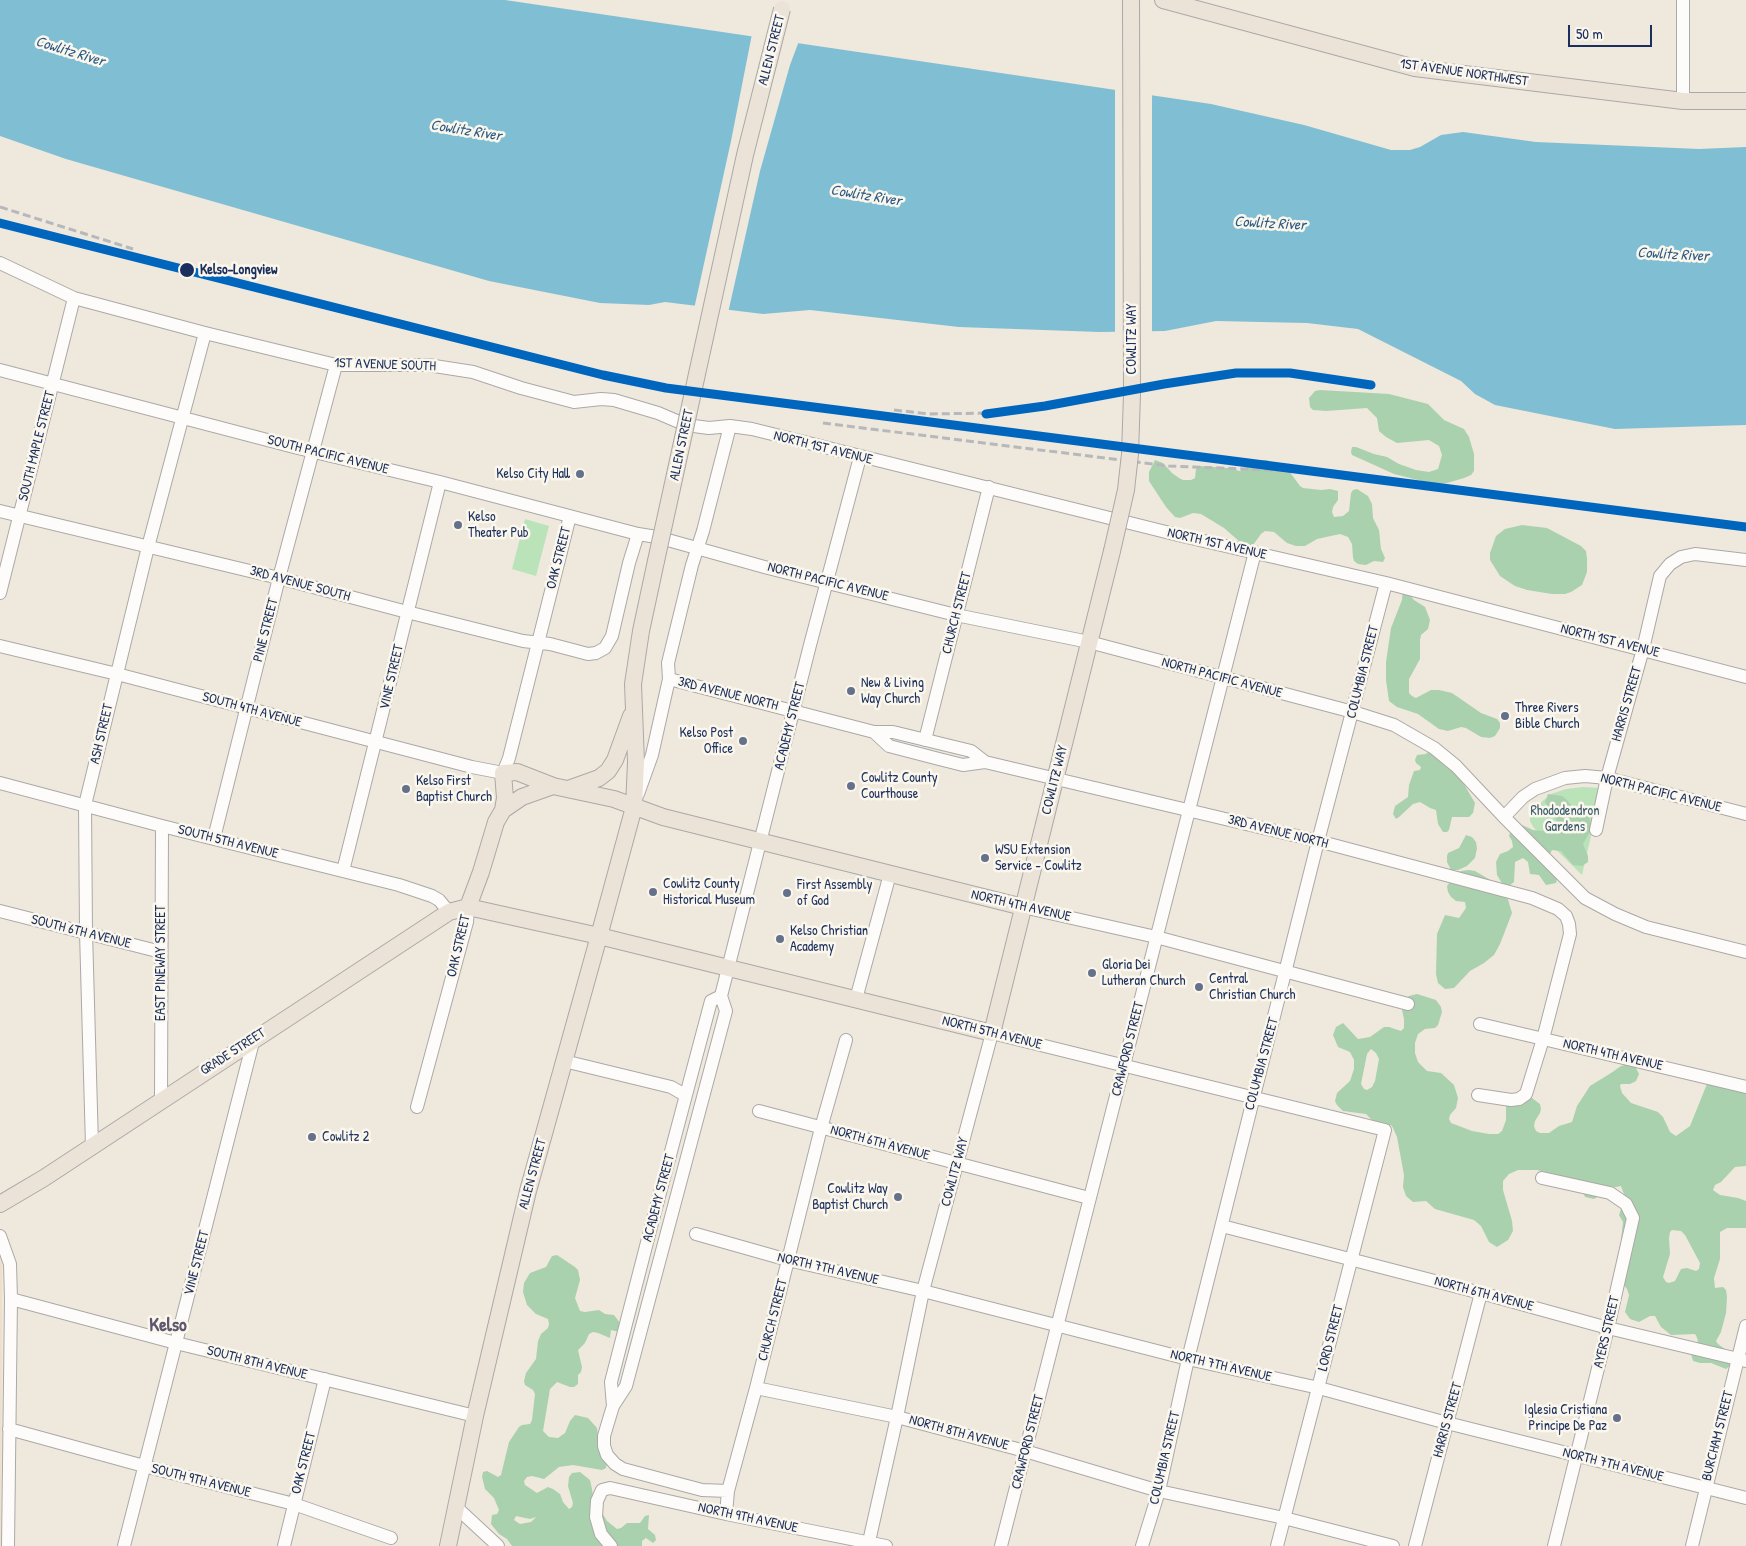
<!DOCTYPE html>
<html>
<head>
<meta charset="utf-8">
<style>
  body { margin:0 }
  #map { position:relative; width:1746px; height:1546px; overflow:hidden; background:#efe8dc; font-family:"Patrick Hand",sans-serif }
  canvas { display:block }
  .scale { position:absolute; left:1568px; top:25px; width:84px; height:22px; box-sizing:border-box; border:2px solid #1b2f5e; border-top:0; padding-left:6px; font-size:15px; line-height:18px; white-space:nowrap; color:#1b2f5e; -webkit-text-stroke:4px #fbf7ec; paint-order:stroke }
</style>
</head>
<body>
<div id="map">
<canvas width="1746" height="1546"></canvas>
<div class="scale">50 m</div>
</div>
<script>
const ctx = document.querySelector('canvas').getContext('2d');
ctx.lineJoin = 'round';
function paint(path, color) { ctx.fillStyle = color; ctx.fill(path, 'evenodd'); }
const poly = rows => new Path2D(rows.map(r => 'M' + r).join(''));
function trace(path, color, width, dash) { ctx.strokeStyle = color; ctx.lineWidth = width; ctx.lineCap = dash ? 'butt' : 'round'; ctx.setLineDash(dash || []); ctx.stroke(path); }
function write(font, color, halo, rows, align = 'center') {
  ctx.font = font + ' "Patrick Hand",sans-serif'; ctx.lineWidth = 5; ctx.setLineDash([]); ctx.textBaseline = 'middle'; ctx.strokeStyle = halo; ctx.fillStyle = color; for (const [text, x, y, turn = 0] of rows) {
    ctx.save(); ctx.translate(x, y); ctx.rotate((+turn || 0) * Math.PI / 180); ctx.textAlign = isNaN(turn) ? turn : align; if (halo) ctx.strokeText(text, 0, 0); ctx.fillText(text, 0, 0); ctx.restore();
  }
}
const built = poly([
  [0,1258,2,1264,1,1546,0,1546]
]);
const green = poly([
  [525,519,549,526,536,576,512,569],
  [1583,787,1602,788,1582,875,1534,828,1530,821,1530,815,1532,810,1551,794,1566,789]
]);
const forest = poly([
  [1320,390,1389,394,1428,404,1444,420,1464,429,1469,437,1474,454,1474,471,1471,475,1464,478,1447,483,1434,484,1394,474,1352,455,1351,452,1352,447,1356,447,1374,454,1387,457,1399,464,1416,470,1429,472,1438,469,1442,455,1439,446,1429,440,1397,443,1386,437,1379,431,1377,418,1367,408,1326,411,1313,410,1310,407,1309,398,1315,391],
  [1155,460,1163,463,1172,473,1179,478,1183,480,1191,480,1195,478,1196,469,1199,466,1228,468,1240,471,1258,460,1267,460,1281,466,1289,471,1300,486,1303,488,1321,490,1330,489,1338,491,1338,500,1333,507,1332,512,1334,517,1343,516,1349,511,1351,493,1353,490,1357,489,1368,496,1372,504,1373,518,1379,530,1381,549,1385,558,1383,562,1374,561,1366,565,1358,564,1354,561,1353,557,1352,544,1348,537,1340,534,1317,539,1305,546,1296,546,1287,543,1274,532,1265,531,1261,534,1253,545,1249,545,1240,542,1224,528,1201,514,1193,513,1180,518,1175,517,1166,507,1149,481,1149,472],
  [1522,525,1547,528,1581,546,1586,551,1587,558,1587,572,1582,585,1571,592,1565,594,1552,594,1527,590,1515,586,1500,576,1490,560,1490,553,1496,536,1505,529],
  [1403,587,1414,600,1425,607,1430,620,1428,629,1421,635,1420,640,1420,659,1409,679,1409,693,1412,696,1416,698,1431,690,1439,690,1452,693,1481,713,1497,719,1500,723,1500,728,1495,736,1490,738,1481,737,1466,728,1461,727,1448,731,1439,729,1418,714,1397,707,1389,701,1386,680,1386,662,1391,628,1402,600],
  [1430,750,1445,766,1458,774,1475,803,1473,813,1469,817,1452,817,1449,830,1447,832,1443,832,1438,824,1436,810,1430,808,1420,802,1413,804,1399,817,1396,819,1393,814,1395,806,1408,797,1409,785,1414,771,1420,770,1421,767,1416,763,1415,760,1417,755,1426,754],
  [1548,794,1562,796,1567,800,1571,805,1571,815,1572,818,1578,817,1581,808,1584,806,1587,807,1589,813,1591,830,1583,844,1588,856,1588,862,1582,866,1573,865,1561,851,1552,850,1549,856,1559,873,1556,883,1546,885,1539,875,1530,874,1528,862,1523,858,1515,862,1514,882,1509,886,1503,885,1497,875,1496,862,1500,854,1508,851,1513,847,1512,841,1509,836,1511,830,1522,825,1533,830,1543,831,1550,826,1556,825,1557,823,1555,817,1545,802],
  [1466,835,1472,837,1476,842,1477,848,1475,858,1467,866,1458,870,1451,870,1447,862,1447,856,1448,853,1459,848],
  [1469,870,1475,871,1497,884,1507,896,1512,913,1500,944,1494,955,1484,963,1470,971,1454,988,1445,989,1438,983,1436,974,1437,934,1445,915,1459,918,1466,908,1465,902,1456,901,1451,897,1448,892,1447,886,1455,875,1461,871],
  [1417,994,1436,1000,1441,1007,1442,1012,1438,1025,1435,1028,1425,1029,1418,1034,1415,1043,1415,1053,1418,1062,1427,1071,1441,1073,1454,1085,1458,1098,1456,1108,1450,1115,1449,1119,1451,1123,1472,1131,1489,1134,1498,1134,1502,1131,1506,1120,1506,1102,1524,1096,1532,1098,1540,1104,1541,1109,1540,1113,1535,1121,1534,1126,1536,1131,1540,1133,1549,1133,1559,1126,1572,1122,1577,1106,1590,1086,1611,1073,1621,1066,1629,1064,1635,1066,1639,1074,1636,1081,1630,1084,1621,1084,1620,1086,1622,1093,1631,1103,1658,1112,1663,1117,1670,1132,1676,1136,1690,1126,1709,1079,1746,1087,1746,1166,1735,1167,1721,1182,1715,1185,1713,1190,1720,1195,1738,1198,1746,1201,1746,1228,1727,1228,1720,1232,1720,1259,1714,1278,1715,1288,1723,1287,1726,1290,1727,1297,1726,1313,1721,1332,1716,1341,1718,1344,1729,1352,1731,1365,1726,1369,1711,1363,1700,1363,1693,1361,1691,1354,1698,1341,1696,1335,1694,1334,1671,1335,1661,1327,1655,1316,1650,1316,1639,1322,1630,1319,1625,1312,1629,1295,1627,1289,1623,1284,1624,1265,1621,1241,1623,1222,1619,1215,1625,1197,1621,1186,1611,1188,1594,1199,1585,1197,1582,1189,1570,1178,1537,1170,1518,1170,1509,1174,1503,1181,1503,1190,1512,1221,1513,1231,1508,1240,1497,1247,1489,1242,1481,1226,1474,1220,1435,1209,1426,1201,1413,1202,1406,1196,1403,1187,1404,1175,1397,1137,1393,1128,1391,1125,1376,1128,1372,1120,1366,1114,1343,1111,1337,1105,1335,1101,1337,1093,1350,1081,1354,1069,1354,1060,1350,1052,1338,1047,1333,1035,1336,1027,1343,1023,1358,1039,1370,1037,1384,1027,1389,1027,1401,1031,1404,1028,1404,1019,1402,1010,1405,999,1409,996],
  [1371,1049,1376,1053,1379,1059,1375,1081,1372,1087,1367,1090,1364,1089,1361,1084,1367,1054],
  [1672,1230,1681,1231,1685,1235,1700,1263,1699,1269,1696,1271,1687,1268,1681,1269,1675,1281,1669,1283,1666,1282,1663,1277,1670,1254,1669,1238,1670,1232],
  [557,1255,575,1267,578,1270,580,1280,575,1298,580,1311,585,1312,599,1310,605,1314,614,1315,620,1323,619,1332,611,1330,610,1338,598,1333,593,1332,589,1334,585,1343,578,1350,582,1367,581,1372,578,1375,578,1384,574,1387,570,1387,557,1382,550,1389,543,1431,549,1437,558,1438,565,1433,570,1421,575,1415,588,1418,597,1428,599,1442,607,1463,606,1468,602,1470,573,1465,559,1467,544,1479,532,1476,527,1477,524,1481,525,1485,537,1493,548,1487,553,1489,560,1494,563,1502,569,1509,572,1507,573,1503,568,1486,569,1477,572,1473,580,1472,590,1480,592,1489,593,1498,607,1521,617,1529,621,1528,627,1523,640,1523,645,1516,649,1515,648,1529,655,1535,656,1540,653,1543,646,1538,642,1541,642,1546,512,1546,507,1539,499,1534,491,1524,492,1515,497,1514,499,1510,494,1498,485,1489,482,1477,483,1472,487,1471,498,1477,501,1475,509,1442,519,1427,522,1425,530,1424,532,1420,535,1394,533,1390,525,1385,524,1381,526,1373,536,1359,538,1341,541,1334,548,1328,549,1324,548,1319,536,1314,527,1305,523,1292,524,1283,530,1273,546,1267,552,1256],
  [516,1516,530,1519,536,1517,531,1522,520,1524,514,1520]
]);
const water = poly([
  [0,0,505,0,1211,104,1304,125,1391,150,1410,150,1420,147,1441,135,1463,132,1536,142,1699,149,1746,147,1746,425,1615,429,1495,405,1475,394,1461,381,1358,329,1307,323,1216,321,1165,331,1100,332,959,327,810,310,763,314,665,302,649,305,600,303,489,281,66,159,0,136]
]);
const pier = poly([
  [752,34,799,41,790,65,760,171,728,313,694,309,731,141],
  [1115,88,1152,93,1152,333,1115,334]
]);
const minor = poly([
  [1683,101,1683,0],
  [0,263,74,298,205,333,336,365,428,365,473,372,521,388,574,402,601,399,614,400,658,413,686,425,709,428,730,426,752,429,1178,535,1386,583,1746,677],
  [0,370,294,447,440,482,638,534,657,537,768,568,956,615,1089,642,1353,712,1394,725,1434,748,1456,766,1504,817,1585,898,1615,914,1646,927,1746,952],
  [0,511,279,578,407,612,523,641,550,644,588,654,596,653,605,648,612,636,629,563,638,534],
  [0,593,74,298],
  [0,646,117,674,472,767,503,773,509,758,570,516],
  [669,679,874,732,893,732,971,751,985,762],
  [874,732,889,746,939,759,963,765,985,762,1318,841,1532,898,1558,909,1566,916,1569,924,1570,934,1543,1039,1526,1094,1519,1099,1511,1100,1478,1095],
  [925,740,989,487],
  [0,783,162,826,399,885,432,896,439,900,449,912],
  [638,794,652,755,669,679,668,663,692,565,703,531,730,426],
  [1504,817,1523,797,1535,789,1565,778,1585,776,1607,778,1746,814],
  [1596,830,1607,778,1643,649,1660,576,1670,564,1681,557,1695,554,1746,560],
  [214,838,279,578,336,365],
  [343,871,440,482],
  [1023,907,1156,937,1408,1004],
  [0,911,161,952],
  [721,996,711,1001,652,1223,611,1382,613,1406,604,1436,604,1446,607,1455,615,1464,623,1469,702,1490,728,1491],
  [856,999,890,874],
  [1480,1024,1746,1087],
  [564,1061,671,1087,685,1095],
  [161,1100,162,826],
  [417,1107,467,922,468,907],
  [759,1111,1089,1198],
  [92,1146,86,932,85,805,148,547,205,333],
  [1542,1178,1610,1193,1626,1204,1633,1218,1608,1328,1554,1546],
  [1222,1226,1481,1293,1608,1328,1746,1361],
  [696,1234,788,1260,923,1291,1188,1359,1319,1388,1447,1423,1746,1498],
  [0,1236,10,1264,11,1299,8,1546],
  [11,1299,176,1343,475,1416],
  [756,1388,897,1417,1025,1451,1159,1491,1284,1518,1393,1546],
  [613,1406,626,1386,726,1011,721,996,810,645,860,457],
  [9,1429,144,1466,294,1504,391,1538],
  [456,1507,498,1546],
  [726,1514,728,1491,756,1388,821,1128,846,1040],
  [124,1546,254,1038],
  [284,1546,325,1379],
  [611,1546,601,1534,596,1517,597,1501,602,1490,610,1488,726,1514,886,1546],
  [868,1546,897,1417,923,1291,992,1033,1385,1130,1277,1546],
  [1001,1546,1255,552],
  [1142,1546,1159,1491,1188,1359,1318,841,1386,583],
  [1415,1546,1481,1293],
  [1692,1546,1746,1326]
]);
const major = poly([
  [1163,0,1415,68,1683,101,1746,101],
  [571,788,599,778,608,771,615,760,631,716],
  [503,810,505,798,503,773,517,772,553,786],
  [468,907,481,872,496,822,503,810,522,797,553,786,614,799,663,817,1023,907],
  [0,1204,44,1178,449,912,468,907,599,936,992,1033,1112,551],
  [448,1546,475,1416,528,1191,599,936,634,807,636,762,633,684,641,631,656,561]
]);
const rail = poly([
  [0,207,133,249],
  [894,410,929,414,991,413,1236,373,1290,373,1371,385],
  [823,423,1169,466,1322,472]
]);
const majorBridge = poly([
  [1112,551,1126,490,1130,454,1132,394,1131,0],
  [656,561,745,155,782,9]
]);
const rail1 = poly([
  [0,223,603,375,666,388,1746,527],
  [986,414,1045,406,1164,384,1236,373,1290,373,1371,385]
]);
const markers = [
  [187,270,8,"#1b2f5e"],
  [580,474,5,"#65708a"],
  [458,525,5,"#65708a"],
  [851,691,5,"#65708a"],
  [1505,716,5,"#65708a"],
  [743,741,5,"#65708a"],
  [851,786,5,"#65708a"],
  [406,789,5,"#65708a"],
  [985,858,5,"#65708a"],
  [653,892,5,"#65708a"],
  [787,893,5,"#65708a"],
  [780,939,5,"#65708a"],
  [1092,973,5,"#65708a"],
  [1199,987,5,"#65708a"],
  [312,1137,5,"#65708a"],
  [898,1197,5,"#65708a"],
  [1617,1418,5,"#65708a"]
];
const streetNames = [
  ["ALLEN STREET",772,50,-76],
  ["1ST AVENUE NORTHWEST",1464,73,8],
  ["COWLITZ WAY",1132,339,-90],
  ["1ST AVENUE SOUTH",385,365,2],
  ["ALLEN STREET",682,445,-78],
  ["SOUTH MAPLE STREET",37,446,-76],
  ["NORTH 1ST AVENUE",823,448,14],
  ["SOUTH PACIFIC AVENUE",328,455,14],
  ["NORTH 1ST AVENUE",1217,544,13],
  ["OAK STREET",559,558,-76],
  ["NORTH PACIFIC AVENUE",828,582,14],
  ["3RD AVENUE SOUTH",300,584,15],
  ["CHURCH STREET",957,613,-76],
  ["PINE STREET",266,630,-76],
  ["NORTH 1ST AVENUE",1610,641,14],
  ["COLUMBIA STREET",1363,672,-76],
  ["VINE STREET",392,677,-77],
  ["NORTH PACIFIC AVENUE",1222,678,15],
  ["3RD AVENUE NORTH",728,694,14],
  ["HARRIS STREET",1627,704,-74],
  ["SOUTH 4TH AVENUE",252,710,15],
  ["ACADEMY STREET",790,726,-76],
  ["ASH STREET",102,734,-77],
  ["COWLITZ WAY",1055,780,-76],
  ["NORTH PACIFIC AVENUE",1661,793,14],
  ["3RD AVENUE NORTH",1278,832,14],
  ["SOUTH 5TH AVENUE",228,842,14],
  ["NORTH 4TH AVENUE",1021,906,13],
  ["SOUTH 6TH AVENUE",81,932,14],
  ["OAK STREET",459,946,-77],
  ["EAST PINEWAY STREET",161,963,-90],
  ["NORTH 5TH AVENUE",992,1033,14],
  ["CRAWFORD STREET",1128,1049,-76],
  ["GRADE STREET",233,1052,-33],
  ["NORTH 4TH AVENUE",1613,1055,13],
  ["COLUMBIA STREET",1262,1064,-75],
  ["NORTH 6TH AVENUE",880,1143,15],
  ["COWLITZ WAY",955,1172,-75],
  ["ALLEN STREET",533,1174,-75],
  ["ACADEMY STREET",659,1198,-75],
  ["VINE STREET",197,1263,-76],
  ["NORTH 7TH AVENUE",828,1269,13],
  ["NORTH 6TH AVENUE",1484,1294,15],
  ["CHURCH STREET",773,1320,-76],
  ["AYERS STREET",1607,1332,-77],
  ["LORD STREET",1331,1338,-76],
  ["SOUTH 8TH AVENUE",257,1363,14],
  ["NORTH 7TH AVENUE",1221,1366,13],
  ["HARRIS STREET",1448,1420,-75],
  ["NORTH 8TH AVENUE",959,1433,15],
  ["BURCHAM STREET",1718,1436,-76],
  ["CRAWFORD STREET",1028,1442,-76],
  ["COLUMBIA STREET",1165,1458,-77],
  ["OAK STREET",304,1463,-76],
  ["NORTH 7TH AVENUE",1613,1465,14],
  ["SOUTH 9TH AVENUE",201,1481,14],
  ["NORTH 9TH AVENUE",748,1518,12]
];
const stopNames = [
  ["Kelso-Longview",200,270]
];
const poiNames = [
  ["Kelso City Hall",570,474,"right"],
  ["Kelso",468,517],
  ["Theater Pub",468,533],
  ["New & Living",861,683],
  ["Way Church",861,699],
  ["Three Rivers",1515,708],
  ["Bible Church",1515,724],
  ["Kelso Post",733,733,"right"],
  ["Office",733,749,"right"],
  ["Cowlitz County",861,778],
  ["Courthouse",861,794],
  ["Kelso First",416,781],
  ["Baptist Church",416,797],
  ["WSU Extension",995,850],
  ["Service - Cowlitz",995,866],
  ["Cowlitz County",663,884],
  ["Historical Museum",663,900],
  ["First Assembly",797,885],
  ["of God",797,901],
  ["Kelso Christian",790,931],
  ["Academy",790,947],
  ["Gloria Dei",1102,965],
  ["Lutheran Church",1102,981],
  ["Central",1209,979],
  ["Christian Church",1209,995],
  ["Cowlitz 2",322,1137],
  ["Cowlitz Way",888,1189,"right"],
  ["Baptist Church",888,1205,"right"],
  ["Iglesia Cristiana",1607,1410,"right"],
  ["Principe De Paz",1607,1426,"right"]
];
const parkNames = [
  ["Rhododendron",1565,811],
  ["Gardens",1565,827]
];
const waterNames = [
  ["Cowlitz River",70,52,17],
  ["Cowlitz River",466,131,9],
  ["Cowlitz River",866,196,9],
  ["Cowlitz River",1270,224,3],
  ["Cowlitz River",1673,255,3]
];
const districtNames = [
  ["Kelso",168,1326]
];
paint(built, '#efdeca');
paint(green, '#bae3ba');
paint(forest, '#aad1ad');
paint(water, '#80bed3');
paint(pier, '#efe8dc');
trace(minor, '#aaa9a8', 14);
trace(major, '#aaa9a8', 18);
trace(minor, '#fdfcfa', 12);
trace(major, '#ece3d8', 16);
trace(rail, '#b7b8bc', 3, [8, 4]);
trace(majorBridge, '#aaa9a8', 18, []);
trace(majorBridge, '#ece3d8', 16);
trace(rail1, '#0065bd', 9);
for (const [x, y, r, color] of markers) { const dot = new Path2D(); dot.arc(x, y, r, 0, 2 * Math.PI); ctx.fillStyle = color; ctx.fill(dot); trace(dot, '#fbf7ec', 2); }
write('14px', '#1b2f5e', '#fbf7ec', streetNames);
write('bold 14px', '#1b2f5e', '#fbf7ec', stopNames, 'left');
write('14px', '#1b2f5e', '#fbf7ec', poiNames, 'left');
write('14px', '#385b6e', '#fbf7ec', parkNames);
write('italic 15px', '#2e5b86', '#fbf7ec', waterNames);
write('bold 19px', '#5d566e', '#fbf7ec', districtNames);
</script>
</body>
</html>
